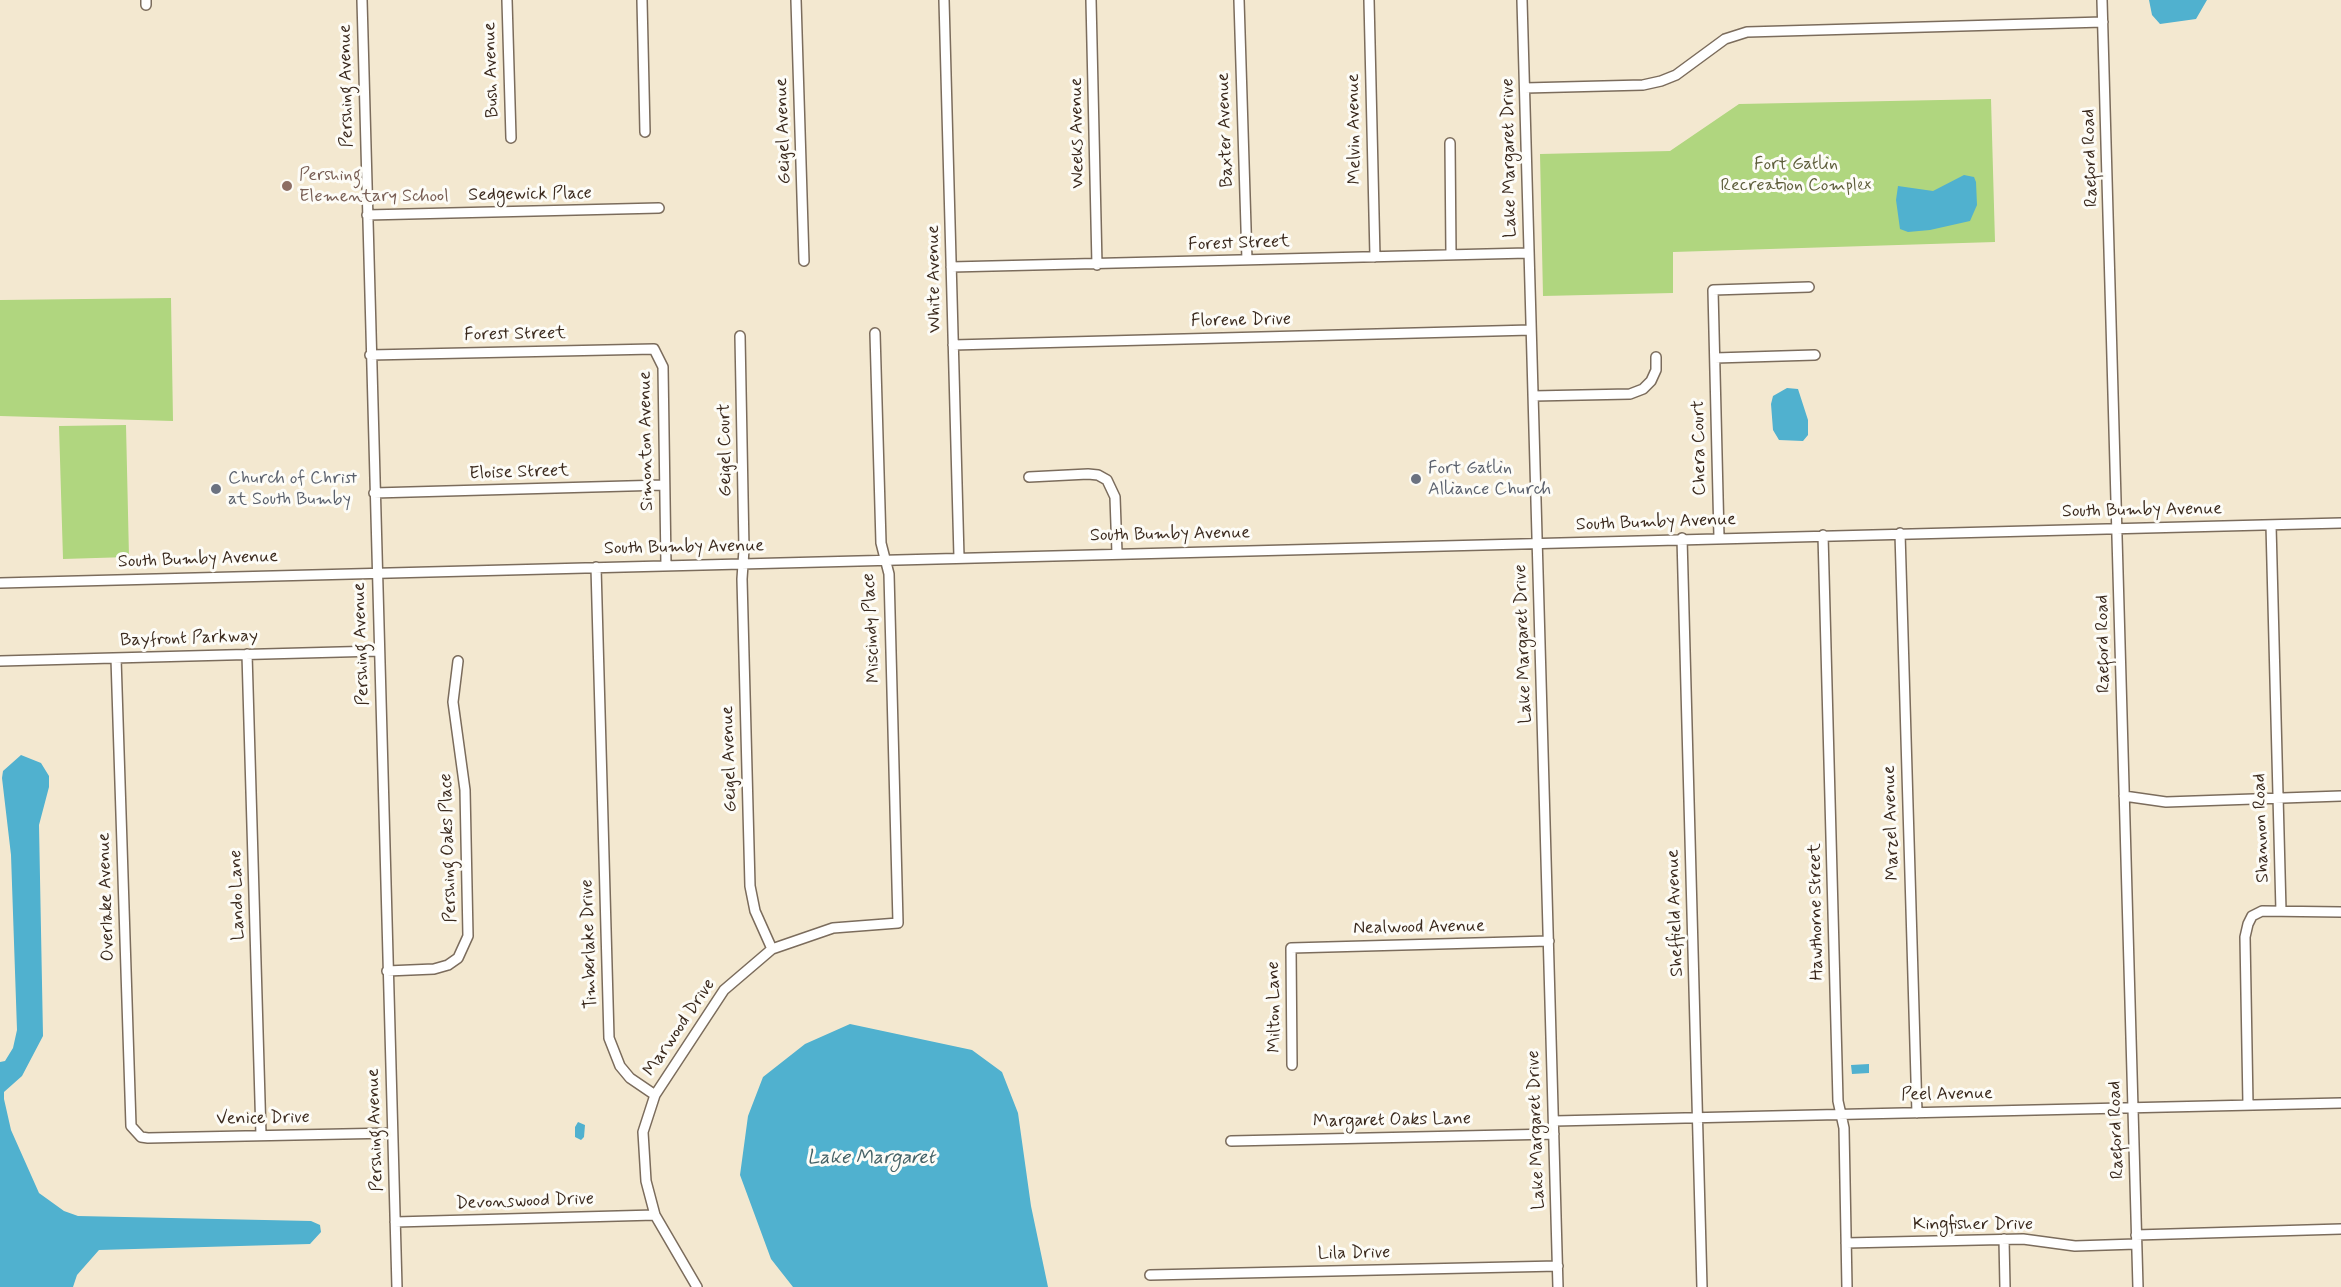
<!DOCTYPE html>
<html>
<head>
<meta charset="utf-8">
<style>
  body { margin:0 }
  canvas { display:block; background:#f3e8d0 }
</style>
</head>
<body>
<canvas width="2341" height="1287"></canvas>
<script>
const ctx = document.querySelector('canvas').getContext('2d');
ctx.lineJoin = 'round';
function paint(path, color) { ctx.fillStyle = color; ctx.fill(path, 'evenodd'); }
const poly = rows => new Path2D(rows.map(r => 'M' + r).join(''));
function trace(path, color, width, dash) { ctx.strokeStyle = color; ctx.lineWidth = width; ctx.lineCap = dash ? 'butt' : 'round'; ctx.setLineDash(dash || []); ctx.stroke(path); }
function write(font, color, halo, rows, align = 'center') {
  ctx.font = font + ' Mynerve,sans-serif'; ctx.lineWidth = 6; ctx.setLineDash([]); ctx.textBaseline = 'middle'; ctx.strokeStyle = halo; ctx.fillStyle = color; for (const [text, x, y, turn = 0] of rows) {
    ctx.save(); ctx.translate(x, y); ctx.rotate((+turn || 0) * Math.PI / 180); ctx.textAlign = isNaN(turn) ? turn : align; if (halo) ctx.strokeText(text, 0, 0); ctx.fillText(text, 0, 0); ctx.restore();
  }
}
const green = poly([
  [1991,99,1995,242,1673,252,1673,293,1543,296,1540,154,1670,151,1739,104],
  [171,298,173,421,0,416,0,300],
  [126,425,129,557,63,559,59,426]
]);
const water = poly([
  [2149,0,2207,0,2196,19,2160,24,2152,15],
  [1964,175,1974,177,1976,182,1977,205,1970,221,1930,230,1908,232,1900,229,1896,200,1898,186,1933,191],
  [1787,388,1798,389,1808,420,1808,435,1803,441,1779,440,1773,430,1771,404,1773,396],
  [21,755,41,763,49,776,49,787,39,825,43,1036,22,1076,4,1092,4,1099,11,1130,39,1193,64,1211,78,1216,311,1221,320,1225,321,1232,310,1244,99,1250,77,1275,73,1287,0,1287,0,1062,5,1061,13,1048,17,1030,11,855,2,778,3,771],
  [850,1024,972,1050,1002,1072,1018,1113,1031,1206,1048,1287,793,1287,771,1259,740,1175,748,1116,763,1077,805,1044],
  [1869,1064,1869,1073,1852,1074,1851,1065],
  [578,1122,585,1125,584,1137,581,1140,575,1137,575,1127]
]);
const minor = poly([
  [146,0,146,5],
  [362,0,397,1287],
  [507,0,511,138],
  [642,0,645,132],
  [796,0,804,261],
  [944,0,959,557],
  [1091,0,1097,265],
  [1239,0,1247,260],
  [1369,0,1375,257],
  [1522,0,1558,1287],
  [2102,0,2138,1287],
  [1525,88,1643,85,1661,81,1676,75,1725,39,1747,32,2103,22],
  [1450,143,1451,255],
  [367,215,659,208],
  [951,267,1528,253],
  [740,336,744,549,742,579,750,886,755,911,772,949],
  [953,345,1531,330],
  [370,355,654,349,663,367,666,565],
  [1715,358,1815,355],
  [1533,396,1630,394,1643,389,1651,381,1656,370,1656,357],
  [1029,477,1088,474,1098,475,1107,480,1115,497,1117,553],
  [374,493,664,485],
  [2271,525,2281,911],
  [1900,533,1917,1113],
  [1823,535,1838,1101,1844,1128,1847,1287],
  [1719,537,1713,290,1809,287],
  [1682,538,1702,1287],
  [596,567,609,1038,620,1066,630,1078,655,1095],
  [0,583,2341,523],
  [247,654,261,1135],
  [116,658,131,1126,141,1137,148,1138,392,1133],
  [0,661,378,651],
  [2124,796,2166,802,2341,796],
  [387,971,434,969,448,965,458,958,468,936,465,790,453,702,458,661],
  [1292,1065,1291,948,1549,941],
  [2248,1105,2245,937,2248,924,2252,916,2262,911,2341,912],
  [1554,1121,2341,1103],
  [1231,1141,1554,1134],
  [395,1222,655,1215],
  [2136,1235,2341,1229],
  [2004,1239,2005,1287],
  [1846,1243,2023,1239,2075,1246,2136,1244],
  [1150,1275,1558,1266],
  [697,1287,655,1215,646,1181,643,1132,655,1095,724,990,772,949,833,928,898,923,889,574,881,543,875,333]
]);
const markers = [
  [287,186,6,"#8d6e63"],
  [1416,479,6,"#6b7280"],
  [216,489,6,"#6b7280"]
];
const streetNames = [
  ["Bush Avenue",492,70,-92],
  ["Pershing Avenue",347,86,-91],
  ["Melvin Avenue",1355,129,-91],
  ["Baxter Avenue",1226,130,-92],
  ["Geigel Avenue",784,131,-92],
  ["Weeks Avenue",1078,133,-91],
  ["Lake Margaret Drive",1510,158,-91],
  ["Raeford Road",2091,158,-92],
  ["Sedgewick Place",530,195,-1],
  ["Forest Street",1239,244,-2],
  ["White Avenue",935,279,-91],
  ["Florene Drive",1241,321,-1],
  ["Forest Street",515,335,-1],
  ["Simonton Avenue",647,441,-91],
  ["Chera Court",1700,448,-91],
  ["Geigel Court",726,450,-91],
  ["Eloise Street",519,473,-2],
  ["South Bumby Avenue",2142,511,-1],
  ["South Bumby Avenue",1656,523,-2],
  ["South Bumby Avenue",1170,535,-1],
  ["South Bumby Avenue",684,548,-1],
  ["South Bumby Avenue",198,560,-2],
  ["Miscindy Place",872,628,-93],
  ["Bayfront Parkway",189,639,-2],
  ["Pershing Avenue",362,644,-92],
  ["Lake Margaret Drive",1524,644,-92],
  ["Raeford Road",2104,644,-91],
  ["Geigel Avenue",730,759,-92],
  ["Marzel Avenue",1892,823,-92],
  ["Shannon Road",2262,828,-92],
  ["Pershing Oaks Place",449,848,-92],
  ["Lando Lane",238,895,-92],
  ["Overlake Avenue",107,897,-92],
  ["Hawthorne Street",1817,912,-91],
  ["Sheffield Avenue",1676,913,-92],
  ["Nealwood Avenue",1419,928,-1],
  ["Timberlake Drive",590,944,-92],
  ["Milton Lane",1275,1007,-91],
  ["Marwood Drive",680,1028,-56],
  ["Peel Avenue",1947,1095,-1],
  ["Venice Drive",263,1119,-1],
  ["Margaret Oaks Lane",1392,1121,-1],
  ["Pershing Avenue",376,1130,-92],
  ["Lake Margaret Drive",1537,1130,-92],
  ["Raeford Road",2117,1130,-92],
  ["Devonswood Drive",525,1202,-2],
  ["Kingfisher Drive",1973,1225],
  ["Lila Drive",1354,1254,-1]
];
const parkNames = [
  ["Fort Gatlin",1796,165],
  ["Recreation Complex",1796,186]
];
const educationNames = [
  ["Pershing",299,176],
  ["Elementary School",299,197]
];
const worshipNames = [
  ["Fort Gatlin",1428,469],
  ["Alliance Church",1428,490],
  ["Church of Christ",228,479],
  ["at South Bumby",228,500]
];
const waterNames = [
  ["Lake Margaret",871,1159]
];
paint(green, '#b0d67f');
paint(water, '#50b1cf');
trace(minor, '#7b6c5c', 12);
trace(minor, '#fff', 9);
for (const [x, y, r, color] of markers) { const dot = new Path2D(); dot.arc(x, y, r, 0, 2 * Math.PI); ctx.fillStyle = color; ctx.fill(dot); trace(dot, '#fdfcf7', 2); }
write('18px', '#3b2a1e', '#fdfcf7', streetNames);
write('18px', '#5e5e3b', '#fdfcf7', parkNames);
write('18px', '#785e54', '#fdfcf7', educationNames, 'left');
write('18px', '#5b616d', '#fdfcf7', worshipNames, 'left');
write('italic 20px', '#436065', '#fdfcf7', waterNames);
</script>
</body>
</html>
